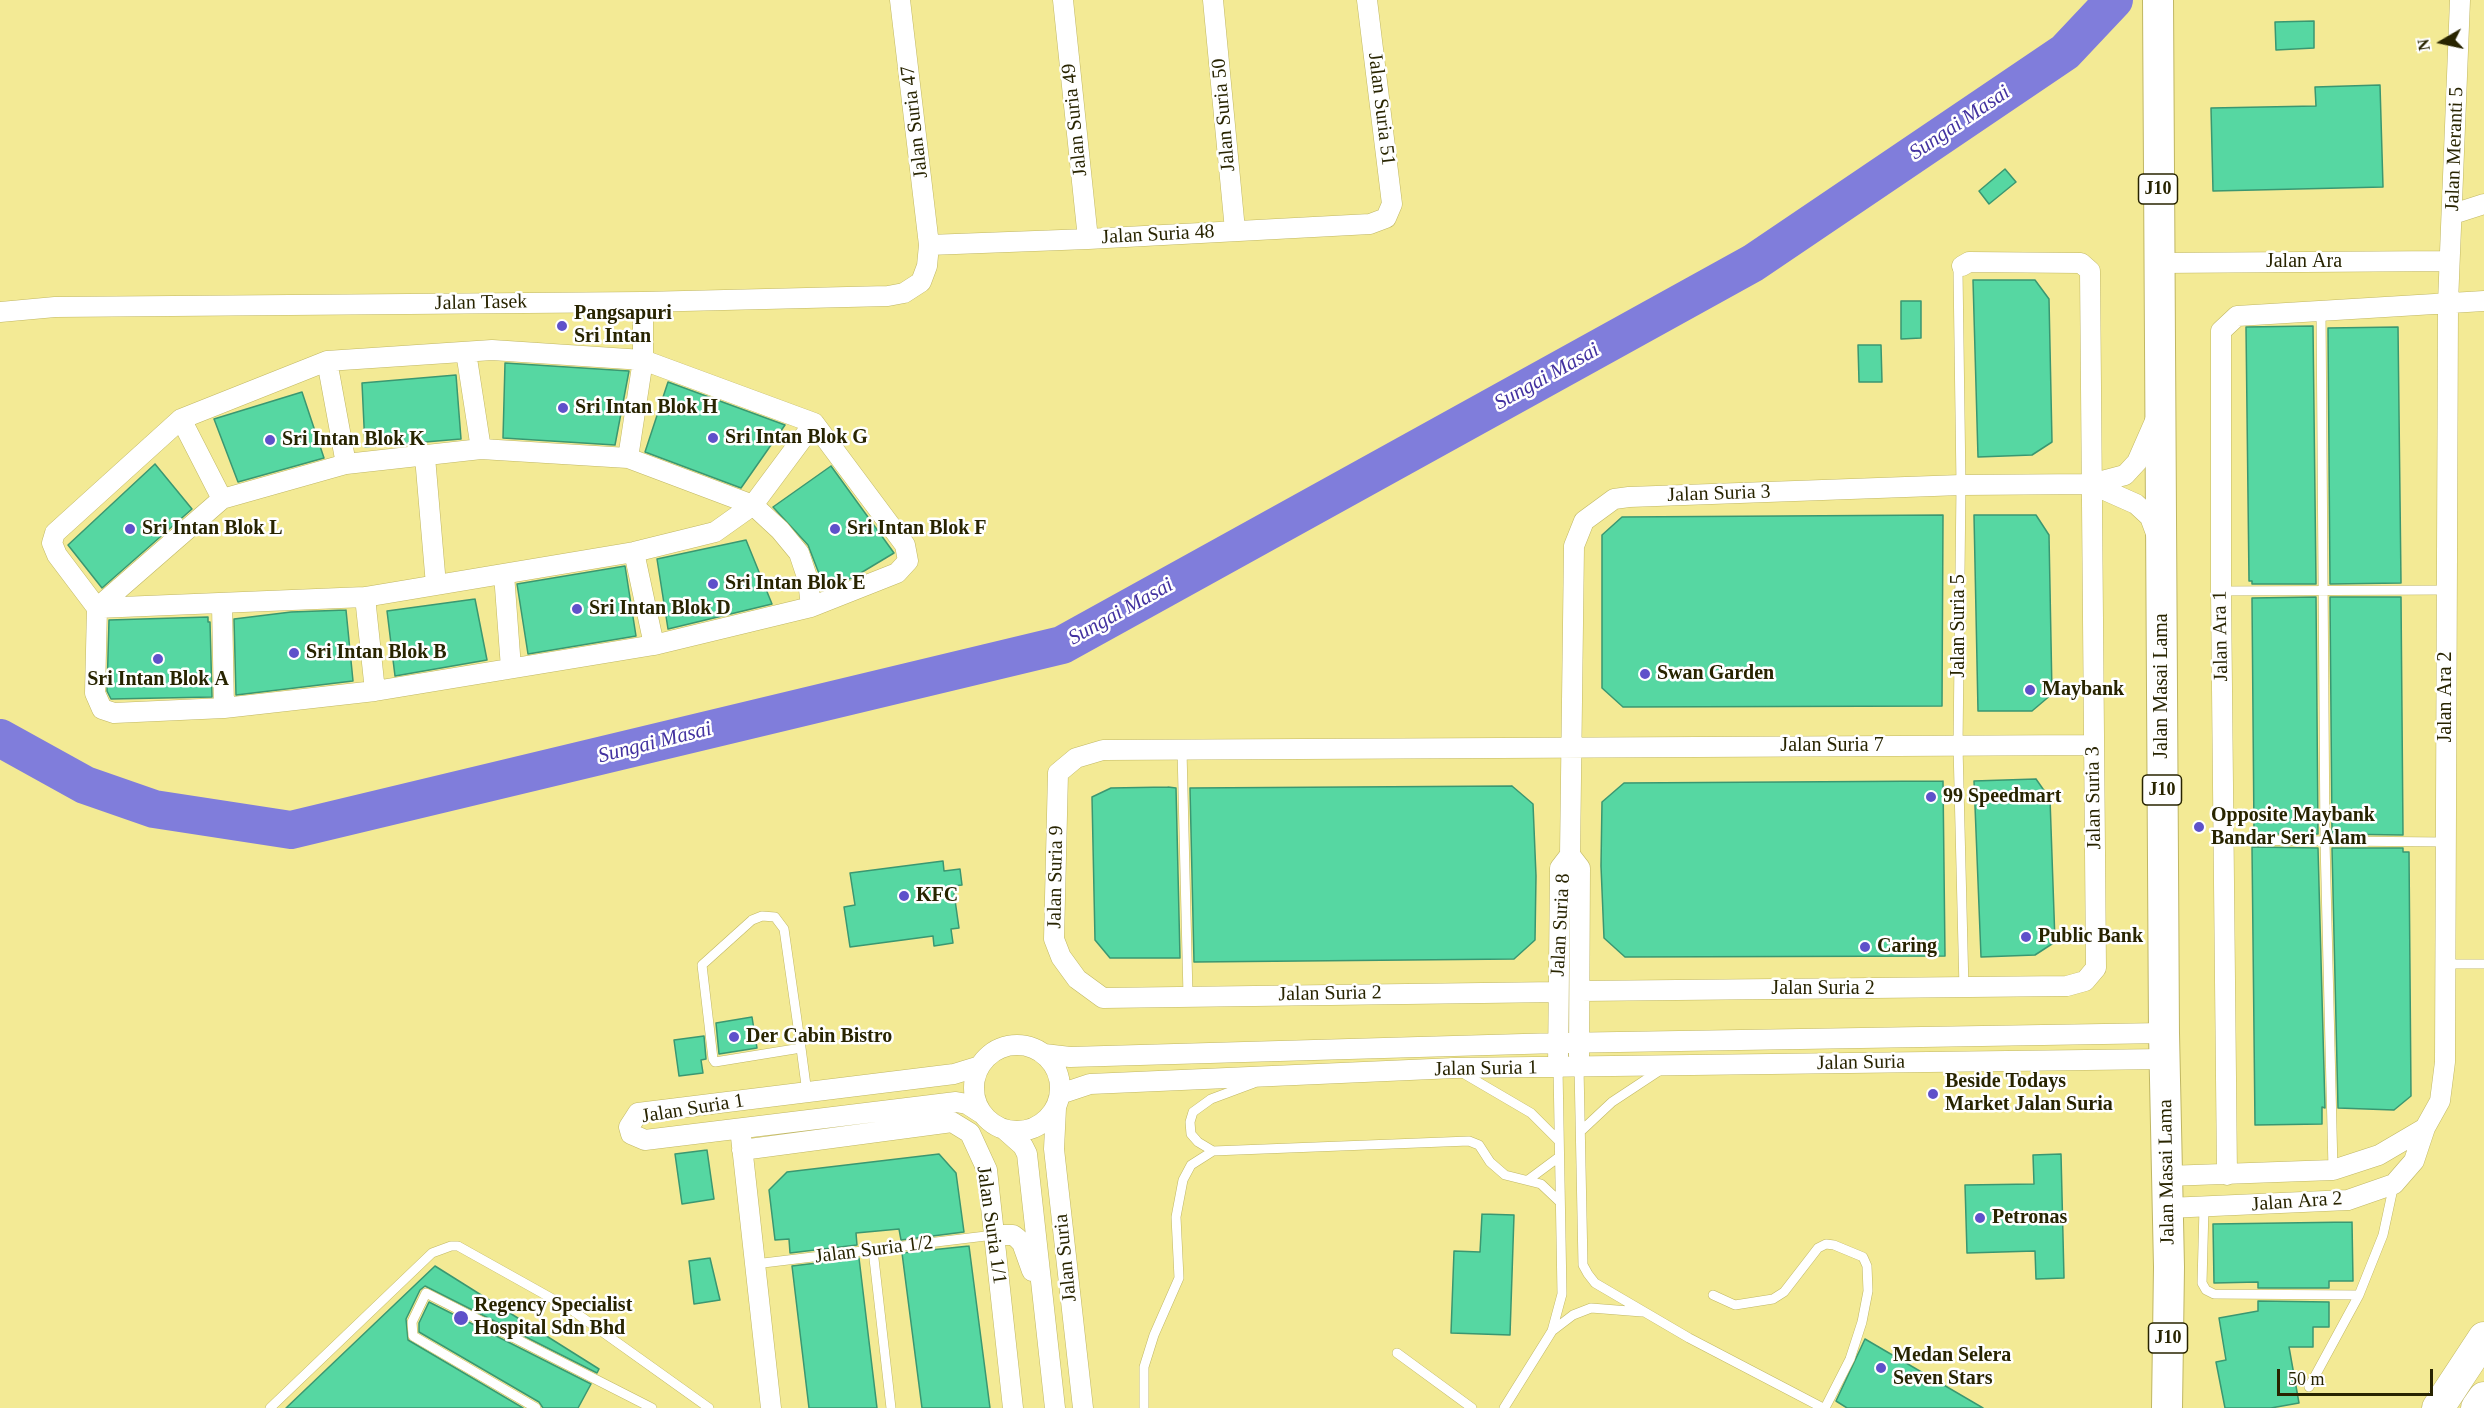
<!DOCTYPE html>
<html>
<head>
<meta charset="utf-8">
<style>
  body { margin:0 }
  #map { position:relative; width:2484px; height:1408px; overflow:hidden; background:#f3ea95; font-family:"Times New Roman",serif }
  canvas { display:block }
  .north { position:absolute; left:2412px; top:12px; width:60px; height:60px; -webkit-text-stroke:4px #fff; paint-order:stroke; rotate:261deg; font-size:16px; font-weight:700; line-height:24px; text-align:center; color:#282400 }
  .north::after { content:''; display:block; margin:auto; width:21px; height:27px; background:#282400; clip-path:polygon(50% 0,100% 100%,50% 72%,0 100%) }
  .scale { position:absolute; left:2277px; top:1369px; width:156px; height:27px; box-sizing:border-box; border:3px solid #282400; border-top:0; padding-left:8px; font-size:18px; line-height:21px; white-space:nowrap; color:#282400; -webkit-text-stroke:4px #fff; paint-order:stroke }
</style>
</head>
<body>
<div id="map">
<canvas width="2484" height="1408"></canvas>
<div class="north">N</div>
<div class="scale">50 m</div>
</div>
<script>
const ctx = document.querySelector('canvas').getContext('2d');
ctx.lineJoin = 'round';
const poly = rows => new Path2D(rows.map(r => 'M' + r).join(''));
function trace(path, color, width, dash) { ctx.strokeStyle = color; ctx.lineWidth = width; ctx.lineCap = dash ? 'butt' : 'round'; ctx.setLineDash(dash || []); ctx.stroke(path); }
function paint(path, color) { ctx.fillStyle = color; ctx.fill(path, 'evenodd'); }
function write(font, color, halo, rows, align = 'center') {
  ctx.font = font + ' "Times New Roman",serif'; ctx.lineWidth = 5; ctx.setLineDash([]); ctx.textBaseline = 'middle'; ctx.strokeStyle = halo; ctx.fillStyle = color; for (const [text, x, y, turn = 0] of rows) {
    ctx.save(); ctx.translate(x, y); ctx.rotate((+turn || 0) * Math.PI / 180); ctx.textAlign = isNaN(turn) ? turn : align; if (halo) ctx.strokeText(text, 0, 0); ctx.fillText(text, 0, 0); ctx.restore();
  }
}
const river = poly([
  [0,738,85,785,154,809,291,830,1062,645,1753,263,2065,52,2114,0]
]);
const building = poly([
  [2314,21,2314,48,2276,50,2275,22,2314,21],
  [2380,85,2383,187,2213,191,2211,108,2316,106,2315,87,2380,85],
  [2005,169,2016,182,1989,204,1979,191,2005,169],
  [1973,280,2035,280,2049,299,2052,442,2032,455,1978,457,1973,280],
  [1901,301,1921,301,1921,338,1901,339,1901,301],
  [2313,326,2316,584,2252,584,2252,581,2249,581,2246,327,2313,326],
  [2398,327,2401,583,2330,584,2328,328,2398,327],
  [1858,345,1881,345,1882,382,1859,382,1858,345],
  [505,363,629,371,615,445,503,438,505,363],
  [456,375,461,439,365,447,362,383,456,375],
  [668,382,785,425,741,488,645,452,668,382],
  [302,392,324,458,238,482,214,419,302,392],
  [155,464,192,509,102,588,68,545,155,464],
  [831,466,894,553,854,577,829,587,818,571,808,545,773,507,831,466],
  [1943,515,1942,706,1623,707,1602,688,1602,535,1622,517,1943,515],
  [1974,515,2036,515,2049,535,2052,694,2032,711,1978,711,1974,515],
  [746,540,772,604,668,629,657,559,746,540],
  [625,566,636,636,528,654,517,584,625,566],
  [2316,597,2318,834,2254,834,2252,598,2316,597],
  [2330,597,2401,597,2403,835,2332,834,2330,597],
  [475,599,487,660,395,676,387,611,475,599],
  [346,610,353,681,236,695,234,619,291,612,346,610],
  [208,617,208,622,210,622,212,697,111,699,107,691,109,620,208,617],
  [2036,779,2050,799,2055,942,2035,955,1981,957,1974,781,2036,779],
  [1943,781,1945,956,1625,957,1604,938,1601,866,1602,802,1624,783,1943,781],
  [1512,786,1533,804,1536,876,1535,940,1514,959,1194,962,1190,788,1512,786],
  [1168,787,1176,788,1180,958,1110,958,1095,940,1092,797,1111,788,1168,787],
  [2252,847,2318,848,2325,1108,2322,1107,2322,1124,2255,1125,2252,847],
  [2332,848,2403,848,2403,852,2409,852,2411,1096,2394,1110,2338,1108,2332,848],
  [943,861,944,871,960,869,962,885,953,886,959,928,951,929,953,943,934,946,933,936,850,947,844,907,855,905,850,873,943,861],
  [752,1017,757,1048,719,1054,716,1023,752,1017],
  [704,1036,706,1059,701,1060,703,1073,679,1076,674,1040,704,1036],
  [707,1150,714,1199,682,1204,675,1154,707,1150],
  [939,1154,956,1173,964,1232,901,1240,899,1229,856,1233,857,1245,790,1253,789,1239,775,1240,769,1190,787,1172,939,1154],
  [2061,1154,2064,1278,2036,1279,2035,1251,1967,1253,1965,1185,2034,1184,2033,1155,2061,1154],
  [1482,1214,1514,1215,1510,1335,1451,1333,1454,1251,1480,1252,1482,1214],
  [2352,1222,2353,1281,2329,1281,2329,1288,2258,1288,2258,1282,2214,1283,2213,1224,2352,1222],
  [969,1246,990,1408,922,1408,902,1253,969,1246],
  [710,1258,720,1300,694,1304,689,1261,710,1258],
  [859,1258,877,1408,809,1408,792,1266,859,1258],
  [435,1266,599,1369,597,1373,425,1286,420,1290,406,1319,408,1340,523,1408,286,1408,435,1266],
  [2258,1301,2329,1302,2329,1327,2313,1327,2313,1347,2289,1347,2299,1403,2271,1408,2225,1408,2216,1362,2226,1360,2219,1318,2258,1311,2258,1301],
  [429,1302,591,1384,578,1408,543,1408,539,1402,419,1332,419,1323,429,1302],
  [1865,1339,1983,1408,1847,1408,1836,1401,1865,1339]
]);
const service = poly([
  [1962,266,1958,271,1961,485,1958,746,1964,989],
  [2321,311,2325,841,2333,1169],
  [2221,591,2447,590],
  [1182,750,1188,996],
  [2223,840,2446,842],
  [2445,964,2484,964],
  [801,1048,715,1062,713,1059,702,965,752,920,762,916,775,917,784,929,801,1048,807,1093],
  [1579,1067,1583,1265,1588,1274,1595,1283,1689,1338,1823,1408],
  [1461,1072,1531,1113,1559,1141],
  [1581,1131,1612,1102,1662,1069],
  [1213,1151,1198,1142,1191,1134,1190,1122,1193,1112,1211,1099,1254,1083],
  [1528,1180,1559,1157],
  [2204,1208,2202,1283,2206,1290,2214,1294,2359,1295],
  [873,1250,891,1408],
  [755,1264,994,1235],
  [1713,1295,1735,1305,1773,1299,1784,1292,1818,1248,1826,1244,1834,1245,1863,1257,1867,1266,1868,1291,1862,1322,1850,1359,1825,1408],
  [1552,1331,1573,1315,1591,1308,1642,1312],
  [1397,1353,1472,1408],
  [2309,1387,2359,1295,2383,1235,2394,1184],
  [270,1408,432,1253,451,1246,458,1246,569,1308,709,1408],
  [536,1408,413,1336,412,1322,426,1293,652,1408],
  [1144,1408,1144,1367,1154,1335,1179,1278,1176,1217,1183,1180,1191,1165,1213,1151,1469,1141,1479,1145,1490,1162,1505,1175,1541,1184,1560,1202],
  [1504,1408,1552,1331,1562,1294,1558,1068]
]);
const minor = poly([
  [1063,0,1088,239],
  [1213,0,1235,230],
  [2453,214,2484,204],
  [929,245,1088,239,1370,224,1386,218,1392,204,1367,0],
  [2158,263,2449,261],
  [0,312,55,307,643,302,888,296,904,293,921,282,927,266,929,245,900,0],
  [492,350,643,360,814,423,905,545,908,561,897,573,811,607,654,645,375,691,224,708,114,713,102,709,95,693,97,608,57,555,52,543,55,533,181,419,327,361,492,350],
  [466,352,481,449],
  [327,361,346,464],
  [181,419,222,499],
  [425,457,436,585],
  [628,458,643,360,643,302],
  [2091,484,2136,504,2150,517,2157,536],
  [634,552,654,645],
  [504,574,511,668],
  [365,597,375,691],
  [222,605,224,708],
  [97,608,222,499,346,464,481,449,628,458,753,505,780,530,799,553,808,580,811,607],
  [97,608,365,597,634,552,715,532,753,505,814,423],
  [1570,855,1580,868,1579,1056],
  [1580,991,2067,986,2085,981,2096,968,2090,271,2081,263,1969,262,1962,266],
  [1558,992,1103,998,1077,979,1061,957,1054,939,1058,773,1076,758,1103,750,2094,745],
  '974 1088a43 43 0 1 1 86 0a43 43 0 1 1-86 0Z',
  [1044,1054,1070,1057,1558,1043,2164,1033],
  [980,1066,954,1074,638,1113,629,1127,631,1134,645,1140,956,1102,967,1104,981,1113],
  [1558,1068,1560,868,1570,855,1574,546,1584,521,1614,499,1629,497,1961,485,2091,484,2125,475,2137,462,2155,421],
  [1060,1094,1090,1084,1455,1068,2165,1059],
  [1056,1108,1054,1149,1083,1408],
  [1005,1130,1023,1146,1027,1154,1055,1408],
  [741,1137,771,1408],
  [742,1150,952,1122,970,1133,987,1170,1013,1408],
  [2227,1175,2221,591,2221,331,2237,316,2484,301],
  [2167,1176,2333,1170,2379,1155,2425,1128],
  [2168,1208,2348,1200,2394,1184,2414,1161,2425,1128,2440,1101,2445,1062,2448,303,2460,0],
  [994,1235,1013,1235,1017,1238,1022,1243,1032,1271]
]);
const primary = poly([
  [2158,0,2164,1033,2169,1267,2167,1408]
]);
const trunk = poly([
  [2438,1408,2484,1338],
  [2477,1408,2484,1398]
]);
const markers = [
  [562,326,6,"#5e51ca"],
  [563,408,6,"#5e51ca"],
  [713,438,6,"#5e51ca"],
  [270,440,6,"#5e51ca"],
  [130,529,6,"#5e51ca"],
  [835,529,6,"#5e51ca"],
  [713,584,6,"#5e51ca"],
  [577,609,6,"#5e51ca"],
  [294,653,6,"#5e51ca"],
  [158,659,6,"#5e51ca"],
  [1645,674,6,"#5e51ca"],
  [2030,690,6,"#5e51ca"],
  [1931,797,6,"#5e51ca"],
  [2199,827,6,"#5e51ca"],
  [904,896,6,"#5e51ca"],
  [2026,937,6,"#5e51ca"],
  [1865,947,6,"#5e51ca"],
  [734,1037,6,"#5e51ca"],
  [1933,1094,6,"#5e51ca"],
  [1980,1218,6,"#5e51ca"],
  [461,1318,8,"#5e51ca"],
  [1881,1368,6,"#5e51ca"]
];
const shields = [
  [2158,189,39],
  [2162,790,39],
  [2168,1338,39]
];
const shieldNames = [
  ["J10",2158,189],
  ["J10",2162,790],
  ["J10",2168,1338]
];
const streetNames = [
  ["Jalan Suria 51",1381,109,83],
  ["Jalan Suria 50",1224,115,-95],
  ["Jalan Suria 49",1075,120,-96],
  ["Jalan Suria 47",915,122,-97],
  ["Jalan Meranti 5",2455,149,-88],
  ["Jalan Suria 48",1158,235,-3],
  ["Jalan Ara",2304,262],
  ["Jalan Tasek",481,303,-1],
  ["Jalan Suria 3",1719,494,-2],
  ["Jalan Suria 5",1959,626,-90],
  ["Jalan Ara 1",2221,636,-91],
  ["Jalan Masai Lama",2162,686,-90],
  ["Jalan Ara 2",2446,697,-90],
  ["Jalan Suria 7",1832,746],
  ["Jalan Suria 3",2094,798,-91],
  ["Jalan Suria 9",1056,877,-89],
  ["Jalan Suria 8",1561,925,-87],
  ["Jalan Suria 2",1823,989],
  ["Jalan Suria 2",1330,994,-1],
  ["Jalan Suria",1861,1063,-1],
  ["Jalan Suria 1",1486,1069,-1],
  ["Jalan Suria 1",693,1109,-9],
  ["Jalan Masai Lama",2167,1172,-91],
  ["Jalan Ara 2",2297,1202,-4],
  ["Jalan Suria 1/1",991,1225,82],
  ["Jalan Suria 1/2",874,1250,-7],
  ["Jalan Suria",1066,1258,-96]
];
const poiNames = [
  ["Pangsapuri",574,314],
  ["Sri Intan",574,337],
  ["Sri Intan Blok H",575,408],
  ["Sri Intan Blok G",725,438],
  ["Sri Intan Blok K",282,440],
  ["Sri Intan Blok L",142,529],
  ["Sri Intan Blok F",847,529],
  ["Sri Intan Blok E",725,584],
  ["Sri Intan Blok D",589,609],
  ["Sri Intan Blok B",306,653],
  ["Swan Garden",1657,674],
  ["Sri Intan Blok A",158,680,"center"],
  ["Maybank",2042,690],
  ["99 Speedmart",1943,797],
  ["Opposite Maybank",2211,816],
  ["Bandar Seri Alam",2211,839],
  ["KFC",916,896],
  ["Public Bank",2038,937],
  ["Caring",1877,947],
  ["Der Cabin Bistro",746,1037],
  ["Beside Todays",1945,1082],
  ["Market Jalan Suria",1945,1105],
  ["Petronas",1992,1218],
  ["Regency Specialist",474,1306],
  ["Hospital Sdn Bhd",474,1329],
  ["Medan Selera",1893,1356],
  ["Seven Stars",1893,1379]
];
const waterNames = [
  ["Sungai Masai",1960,123,-34],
  ["Sungai Masai",1547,377,-29],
  ["Sungai Masai",1121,612,-29],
  ["Sungai Masai",655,743,-14]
];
trace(river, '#807ddb', 38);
paint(building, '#56d7a2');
trace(building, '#3a9771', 1.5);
trace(service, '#c0b763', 10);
trace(minor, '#c0b763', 21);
trace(primary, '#c0b763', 32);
trace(trunk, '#c0b763', 33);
trace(service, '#fff', 9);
trace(minor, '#fff', 20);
trace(primary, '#fff', 30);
trace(trunk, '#fff', 32);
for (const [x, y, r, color] of markers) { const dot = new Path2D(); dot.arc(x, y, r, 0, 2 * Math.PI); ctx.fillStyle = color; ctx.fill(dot); trace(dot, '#fff', 2); }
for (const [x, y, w] of shields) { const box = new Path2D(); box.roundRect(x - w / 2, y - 15, w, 30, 4.5); ctx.fillStyle = '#fff'; ctx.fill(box); trace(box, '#282400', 1.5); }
write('bold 18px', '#282400', null, shieldNames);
write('20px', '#282400', '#fff', streetNames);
write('bold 20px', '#282400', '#fff', poiNames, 'left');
write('italic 21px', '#4332a0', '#fff', waterNames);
</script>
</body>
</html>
